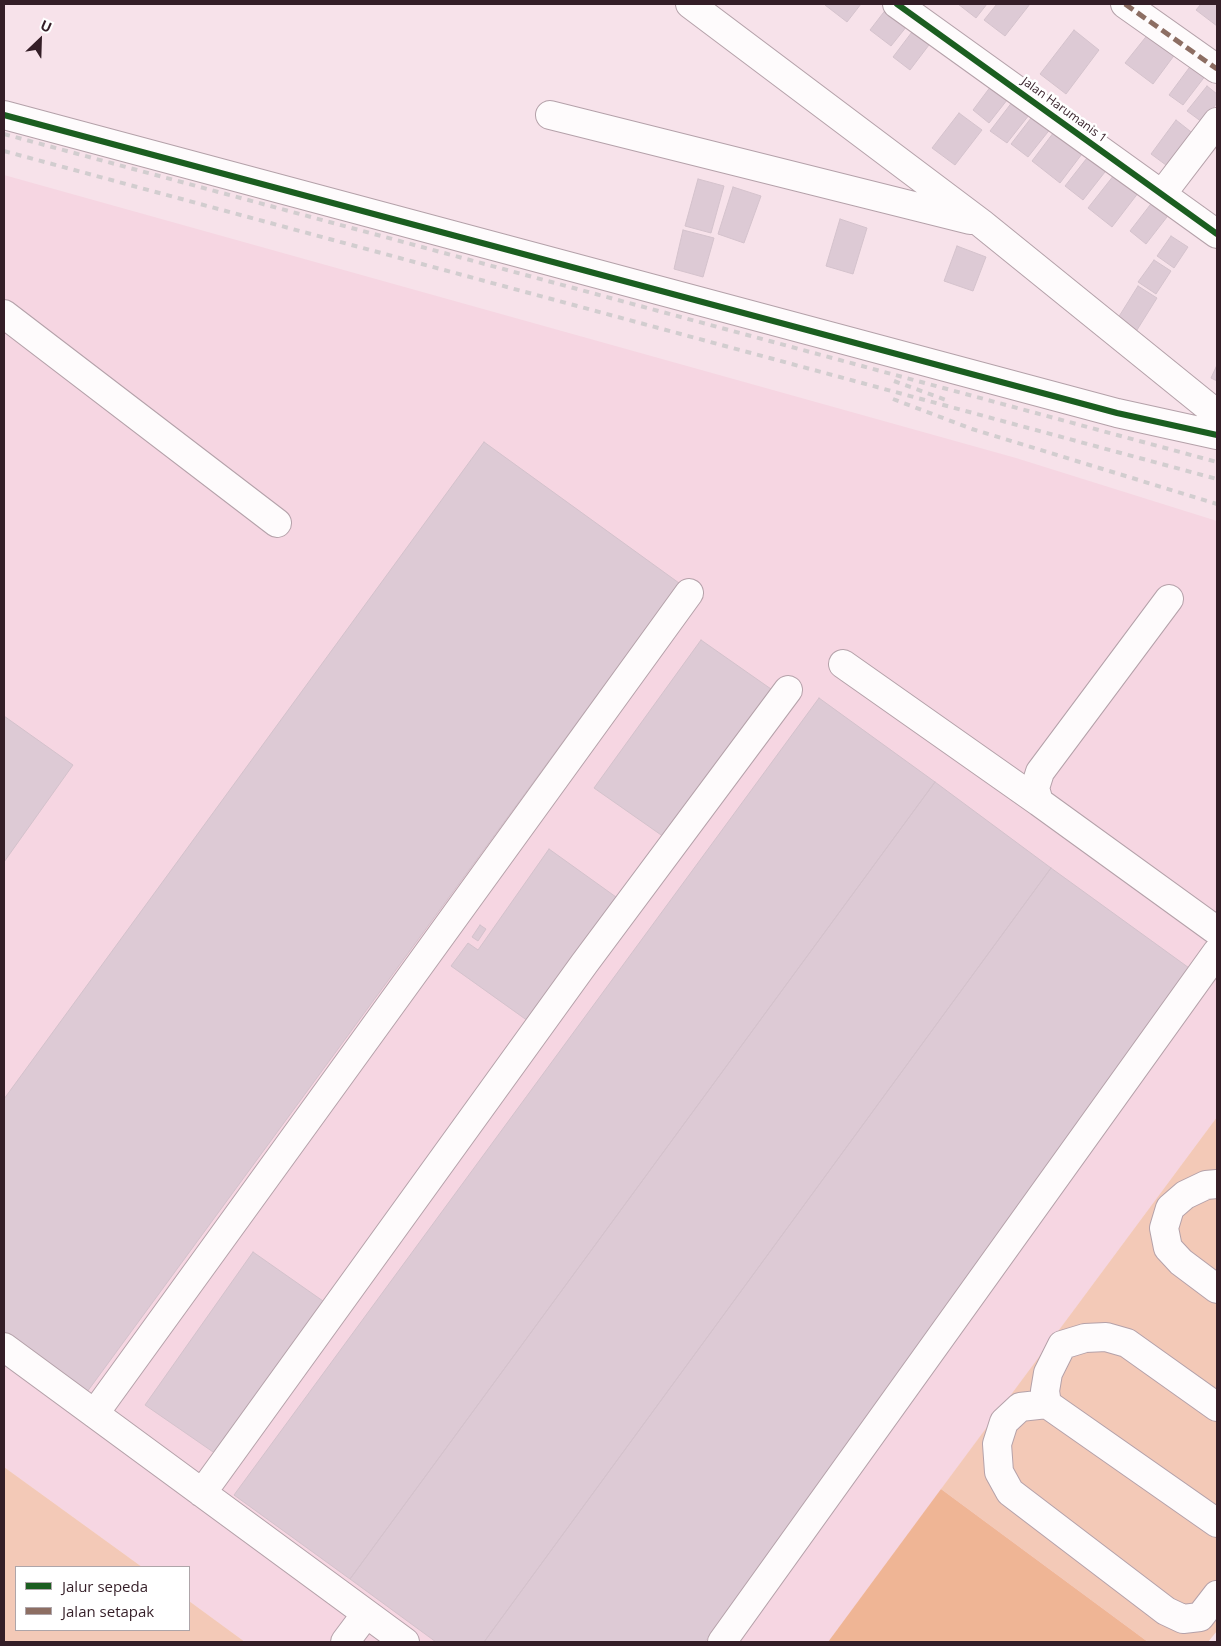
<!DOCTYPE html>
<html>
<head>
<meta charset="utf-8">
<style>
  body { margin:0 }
  #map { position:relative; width:1221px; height:1646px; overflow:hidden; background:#f7e2ea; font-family:"Open Sans",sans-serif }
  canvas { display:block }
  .frame { position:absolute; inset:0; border:5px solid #341e27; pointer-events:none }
  .legend { position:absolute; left:15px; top:1566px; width:175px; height:65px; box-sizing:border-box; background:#fff; border:1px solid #aea5a9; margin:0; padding:6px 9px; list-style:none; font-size:15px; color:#341e27 }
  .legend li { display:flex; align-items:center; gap:10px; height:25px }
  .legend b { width:25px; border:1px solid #aea5a9 }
  .north { position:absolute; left:15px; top:15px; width:50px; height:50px; -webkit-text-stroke:4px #fff; paint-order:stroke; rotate:24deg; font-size:14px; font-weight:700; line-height:20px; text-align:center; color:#341e27 }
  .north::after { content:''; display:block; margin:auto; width:18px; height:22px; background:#341e27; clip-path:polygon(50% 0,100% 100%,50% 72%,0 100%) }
</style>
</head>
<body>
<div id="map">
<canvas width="1221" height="1646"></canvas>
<div class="frame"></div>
<ul class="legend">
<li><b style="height:6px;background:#1b5e20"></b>Jalur sepeda</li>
<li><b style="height:6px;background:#8d6e63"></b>Jalan setapak</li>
</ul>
<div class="north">U</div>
</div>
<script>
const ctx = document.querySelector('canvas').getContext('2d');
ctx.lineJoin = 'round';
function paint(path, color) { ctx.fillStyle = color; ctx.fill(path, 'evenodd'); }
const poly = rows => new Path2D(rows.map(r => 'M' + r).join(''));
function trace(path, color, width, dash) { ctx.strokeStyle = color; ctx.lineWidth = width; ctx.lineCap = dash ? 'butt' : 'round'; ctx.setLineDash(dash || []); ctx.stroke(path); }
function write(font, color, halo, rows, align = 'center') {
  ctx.font = font + ' "Open Sans",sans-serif'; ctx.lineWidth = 5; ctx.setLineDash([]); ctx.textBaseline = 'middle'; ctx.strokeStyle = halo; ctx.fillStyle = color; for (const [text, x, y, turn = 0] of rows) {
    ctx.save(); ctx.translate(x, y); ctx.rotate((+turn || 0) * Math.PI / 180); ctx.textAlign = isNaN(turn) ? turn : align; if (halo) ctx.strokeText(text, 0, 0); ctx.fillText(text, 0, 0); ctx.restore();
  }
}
const built = poly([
  [4,175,1016,458,1217,521,1217,1117,828,1642,245,1642,189,1601,189,1567,142,1567,4,1467]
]);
const green = poly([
  [1217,1117,1217,1631,1208,1642,1148,1642,941,1489],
  [4,1467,142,1567,16,1567,16,1630,189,1630,189,1601,245,1642,4,1642]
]);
const forest = poly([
  [941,1489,1148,1642,828,1642]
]);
const building = poly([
  [827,4,861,4,847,22,825,5,827,4],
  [890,4,911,21,891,46,870,30,890,4],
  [958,4,987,4,976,18,958,4],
  [997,4,1030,4,1005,36,984,20,997,4],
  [1201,4,1217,4,1217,26,1196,10,1201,4],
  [918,24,935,37,910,70,893,57,918,24],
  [1074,30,1099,50,1066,94,1040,74,1074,30],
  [1149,33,1176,53,1153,84,1125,63,1149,33],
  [1192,64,1206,75,1183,105,1169,95,1192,64],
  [994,82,1011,95,989,123,973,110,994,82],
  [1207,86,1217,94,1217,103,1202,122,1187,111,1207,86],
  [1016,97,1033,110,1007,143,990,131,1016,97],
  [1038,109,1055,123,1028,157,1011,144,1038,109],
  [959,113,982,130,955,165,932,148,959,113],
  [1176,120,1195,135,1170,168,1151,154,1176,120],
  [1060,124,1088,146,1060,183,1032,161,1060,124],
  [1094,149,1112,163,1083,200,1065,186,1094,149],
  [1118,170,1142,188,1112,227,1088,208,1118,170],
  [698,179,724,186,711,233,685,226,698,179],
  [733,187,761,196,744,243,718,234,733,187],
  [1157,196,1174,208,1146,244,1130,231,1157,196],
  [840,219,867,228,853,274,826,266,840,219],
  [683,230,714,238,703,277,674,269,683,230],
  [1171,236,1188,247,1174,268,1157,256,1171,236],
  [957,246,986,257,973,291,944,281,957,246],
  [1154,260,1171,271,1156,294,1138,282,1154,260],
  [1138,286,1157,298,1137,330,1118,318,1138,286],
  [1217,365,1217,381,1211,378,1217,365],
  [484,442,679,583,87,1392,4,1332,4,1099,484,442],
  [701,640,771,689,664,837,594,788,701,640],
  [819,698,935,782,350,1579,234,1495,819,698],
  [4,716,73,765,4,862,4,716],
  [935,782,1051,868,484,1642,436,1642,350,1579,935,782],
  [549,849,616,897,528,1021,451,966,468,943,478,950,549,849],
  [1051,868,1196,973,705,1642,484,1642,1051,868],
  [480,925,486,929,478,941,472,937,480,925],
  [253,1252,323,1301,216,1454,145,1405,253,1252]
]);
const minor = poly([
  [690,4,981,223,1217,414],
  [897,4,1217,234],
  [1125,4,1217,69],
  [4,115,1117,413,1217,435],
  [550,115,970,220],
  [1162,194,1217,122],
  [4,314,277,523],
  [1169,599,1040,772,1035,788,1039,802,1217,931],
  [843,664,1039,802],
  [1217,1184,1206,1185,1185,1195,1170,1208,1164,1228,1168,1248,1181,1262,1217,1289],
  [4,1347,405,1642],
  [1047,1404,1045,1391,1048,1373,1062,1345,1085,1338,1106,1337,1127,1343,1217,1407],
  [95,1413,689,593],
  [202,1493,584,964,788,690],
  [1217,1523,1047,1404,1020,1407,1004,1422,997,1444,999,1472,1010,1492,1166,1611,1183,1619,1200,1617,1217,1595],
  [345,1642,366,1614],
  [722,1642,1217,952]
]);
const rail = poly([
  [4,134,1217,462],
  [4,151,1217,479],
  [894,381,946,400],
  [893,399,972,429,1217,504]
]);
const quiet = poly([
  [1125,4,1217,69]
]);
const cycleway = poly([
  [897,4,1217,234],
  [4,115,1117,413,1217,435]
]);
const streetNames = [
  ["Jalan Harumanis 1",1064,110,36]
];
paint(built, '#f6d6e2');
paint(green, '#f3c9b7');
paint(forest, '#efb595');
paint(building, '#ddcad5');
trace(building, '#d4c2cc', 1);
trace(minor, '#b4a1a9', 30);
trace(minor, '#fefbfc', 28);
trace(rail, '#d2cdcf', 4, [6, 6]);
trace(quiet, '#8d6e63', 5, [10, 5]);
trace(cycleway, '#1b5e20', 6);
write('12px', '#341e27', '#fff', streetNames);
</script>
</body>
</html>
